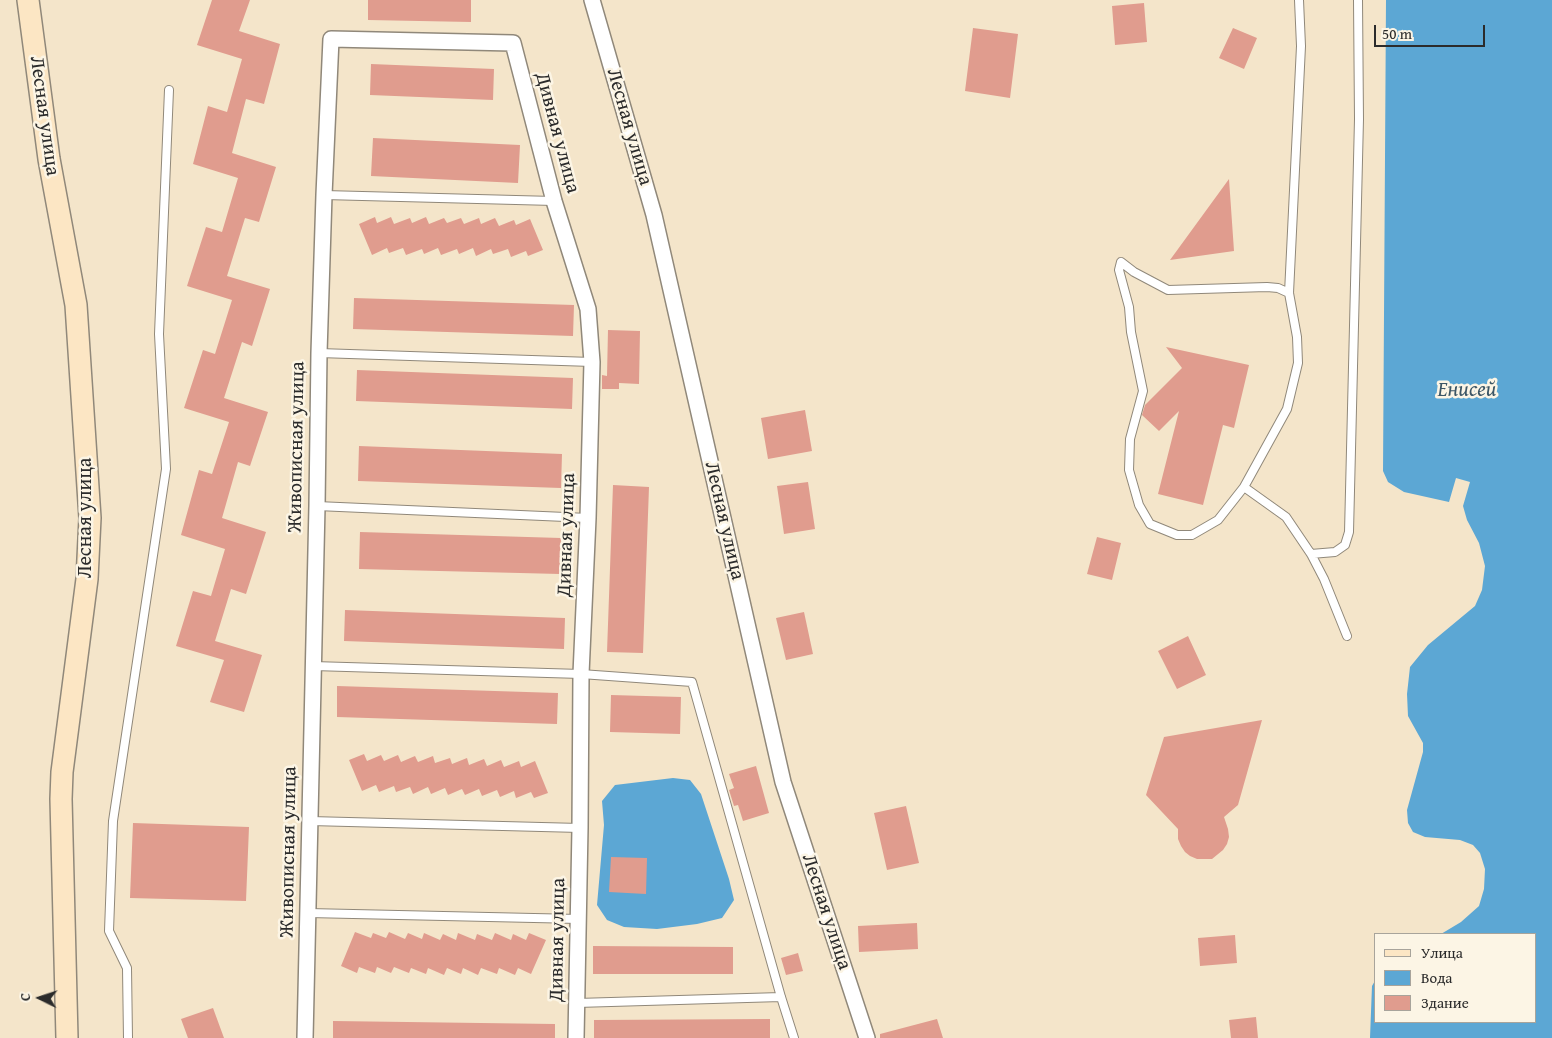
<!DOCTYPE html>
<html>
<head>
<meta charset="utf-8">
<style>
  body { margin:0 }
  #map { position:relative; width:1552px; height:1038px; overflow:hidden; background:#f4e5ca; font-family:"Gentium Book Plus",serif }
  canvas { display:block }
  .legend { position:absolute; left:1374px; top:933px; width:162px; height:90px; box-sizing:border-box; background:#fcf5e5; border:1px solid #a8a49b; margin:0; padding:6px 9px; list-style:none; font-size:15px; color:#2b2b2b }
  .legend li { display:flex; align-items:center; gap:10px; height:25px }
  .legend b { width:25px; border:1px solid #a8a49b }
  .north { position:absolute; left:15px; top:973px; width:50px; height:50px; -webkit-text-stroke:4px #fcf5e5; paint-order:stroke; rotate:274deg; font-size:14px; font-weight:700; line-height:20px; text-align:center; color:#2b2b2b }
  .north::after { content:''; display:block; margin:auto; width:18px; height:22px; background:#2b2b2b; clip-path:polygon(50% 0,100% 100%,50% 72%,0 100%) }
  .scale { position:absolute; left:1374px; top:25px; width:111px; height:22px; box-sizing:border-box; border:2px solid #2b2b2b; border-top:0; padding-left:6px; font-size:15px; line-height:18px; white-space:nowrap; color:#2b2b2b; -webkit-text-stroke:4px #fcf5e5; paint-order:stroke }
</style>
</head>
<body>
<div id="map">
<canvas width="1552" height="1038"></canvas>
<ul class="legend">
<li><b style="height:6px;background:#fce6c4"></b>Улица</li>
<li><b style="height:14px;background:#5ca7d4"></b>Вода</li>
<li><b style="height:14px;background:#e09c8e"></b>Здание</li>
</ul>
<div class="north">С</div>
<div class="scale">50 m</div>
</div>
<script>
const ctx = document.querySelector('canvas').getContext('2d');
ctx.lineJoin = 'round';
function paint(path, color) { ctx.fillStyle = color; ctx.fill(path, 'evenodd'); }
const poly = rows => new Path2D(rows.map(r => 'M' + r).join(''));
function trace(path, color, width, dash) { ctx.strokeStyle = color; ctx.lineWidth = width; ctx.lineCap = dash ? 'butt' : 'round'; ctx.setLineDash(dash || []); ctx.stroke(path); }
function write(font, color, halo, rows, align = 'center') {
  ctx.font = font + ' "Gentium Book Plus",serif'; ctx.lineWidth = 5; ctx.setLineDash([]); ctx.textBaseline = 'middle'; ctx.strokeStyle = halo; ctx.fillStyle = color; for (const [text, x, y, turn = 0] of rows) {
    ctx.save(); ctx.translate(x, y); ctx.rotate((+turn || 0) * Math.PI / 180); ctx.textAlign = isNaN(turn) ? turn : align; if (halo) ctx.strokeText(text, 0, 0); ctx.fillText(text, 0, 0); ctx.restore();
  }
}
const water = poly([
  [1386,0,1552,0,1552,1038,1370,1038,1372,986,1376,979,1376,1022,1536,1022,1536,934,1441,934,1461,922,1479,906,1484,889,1485,869,1480,853,1473,845,1460,840,1425,837,1413,832,1408,823,1407,810,1423,752,1423,743,1408,716,1407,694,1410,667,1428,645,1475,606,1482,590,1485,566,1479,543,1467,520,1463,506,1470,482,1456,478,1449,502,1404,492,1388,482,1383,471],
  [673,778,690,780,701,794,729,879,734,900,722,918,697,924,657,929,624,927,607,920,597,905,604,825,602,801,615,785]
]);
const building = poly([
  [212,0,250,0,239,31,280,44,264,104,246,99,232,153,276,167,259,222,245,218,227,276,270,289,252,346,242,342,224,398,268,412,250,466,238,462,222,518,266,532,246,594,231,589,215,641,262,655,244,712,210,702,224,660,176,646,193,591,211,596,225,549,181,535,199,470,212,474,229,422,184,408,203,350,215,354,232,300,187,286,206,227,222,232,238,178,193,164,208,106,227,112,242,59,197,45],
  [368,0,471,0,471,22,368,20],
  [1144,3,1147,42,1115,45,1112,6],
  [973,28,1018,34,1010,98,965,91],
  [1233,28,1257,38,1244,69,1219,58],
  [371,64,494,69,493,100,370,95],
  [373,138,520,145,518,183,371,176],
  [1229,179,1234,251,1170,260],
  [375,217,377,223,391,217,394,224,410,218,412,223,426,217,429,224,444,218,447,223,461,218,464,224,479,218,481,224,495,218,499,226,514,220,516,225,530,219,543,250,528,256,526,251,511,257,508,249,493,254,491,249,476,256,473,248,459,254,457,249,441,255,438,248,424,254,422,249,406,255,403,248,389,253,387,248,372,255,359,224],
  [354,298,574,305,573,336,353,329],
  [608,330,640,331,639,384,619,383,619,389,602,389,602,375,607,376],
  [1166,347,1249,365,1234,428,1223,425,1203,505,1158,494,1179,411,1159,431,1142,415,1145,405,1182,368],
  [357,370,573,378,572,409,356,401],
  [805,410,812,451,768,459,761,418],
  [359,446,562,454,561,488,358,481],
  [808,482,815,529,784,534,777,486],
  [613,485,649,487,643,653,607,652],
  [360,532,561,538,560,574,359,569],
  [1097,537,1121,543,1112,580,1087,574],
  [345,610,565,618,564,649,344,641],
  [804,612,813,654,786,660,776,618],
  [1188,636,1206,675,1177,689,1158,651],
  [337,686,558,693,557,724,337,717],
  [611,695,681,697,680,734,610,732],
  [1262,720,1238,805,1224,817,1228,829,1229,837,1227,844,1223,850,1212,859,1197,859,1190,856,1185,852,1181,846,1178,839,1178,829,1146,795,1164,737],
  [364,754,367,761,381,755,384,761,398,755,401,762,415,756,418,762,433,756,435,763,450,758,452,764,467,758,469,765,484,759,487,766,501,760,504,767,519,761,521,767,535,761,548,793,534,798,531,792,516,798,514,791,500,797,497,790,482,796,479,789,465,795,462,789,448,795,445,788,431,794,428,787,413,794,410,787,396,792,394,786,379,792,376,785,362,791,349,760],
  [756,766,769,813,743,821,738,805,734,806,729,790,734,788,729,774],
  [906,806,919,863,887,870,874,813],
  [133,823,249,827,246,901,130,898],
  [611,857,647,858,646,894,609,892],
  [917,923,918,949,859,952,858,926],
  [355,932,371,938,373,933,386,938,389,932,405,939,408,933,422,939,424,933,440,940,443,934,456,940,458,933,475,940,477,934,492,940,495,933,511,940,513,934,526,940,529,933,546,940,531,974,518,968,515,975,499,968,497,974,481,968,478,975,463,968,461,974,447,968,444,975,428,968,426,974,411,968,409,973,394,967,391,973,377,967,375,973,359,967,357,973,341,966],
  [1235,935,1237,963,1200,966,1198,938],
  [593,946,733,947,733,974,593,974],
  [798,953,803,971,786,975,781,958],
  [213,1008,224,1038,188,1038,181,1019],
  [1256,1017,1258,1038,1231,1038,1229,1020],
  [770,1019,770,1038,594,1038,594,1020],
  [937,1019,943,1038,880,1038,880,1034],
  [333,1021,555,1024,555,1038,333,1038]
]);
const lane = poly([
  [324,195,554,201],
  [1289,293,1278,288,1267,287,1168,290,1134,272,1121,262,1119,270,1129,307,1131,332,1143,391,1130,439,1129,470,1139,505,1150,524,1177,535,1192,535,1218,520,1244,487,1286,517,1311,554,1324,579,1347,636],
  [319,353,592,362],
  [1244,487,1287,409,1298,363,1297,337,1289,293,1301,46,1299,0],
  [317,506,588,518],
  [1311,554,1335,552,1345,545,1349,532,1359,119,1358,0],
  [313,666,581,674,692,682,781,997,794,1038],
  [310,821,580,828],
  [308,913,579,919],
  [577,1003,781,997],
  [128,1038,127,968,109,931,113,821,166,469,159,334,169,90]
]);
const street = poly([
  [592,0,654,215,783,782,867,1038],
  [305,1038,317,506,319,353,324,195,331,39,513,43,554,201,588,309,592,362,588,518,581,674,580,828,576,1038]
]);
const secondary = poly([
  [28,0,49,159,76,305,90,518,87,579,62,772,61,799,67,1038]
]);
const streetNames = [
  ["Лесная улица",44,116,82],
  ["Лесная улица",629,127,74],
  ["Дивная улица",557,133,75],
  ["Живописная улица",297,447,-89],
  ["Лесная улица",86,518,-90],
  ["Лесная улица",724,521,77],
  ["Дивная улица",567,535,-88],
  ["Живописная улица",289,852,-89],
  ["Лесная улица",826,912,72],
  ["Дивная улица",558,940,-89]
];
const waterNames = [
  ["Енисей",1467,391]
];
paint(water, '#5ca7d4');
paint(building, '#e09c8e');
trace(lane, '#90887a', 10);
trace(street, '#90887a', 18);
trace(secondary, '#90887a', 24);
trace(lane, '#fff', 8);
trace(street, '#fff', 15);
trace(secondary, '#fce6c4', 21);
write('20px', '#2b2b2b', '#fcf5e5', streetNames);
write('italic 21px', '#3c5666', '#fcf5e5', waterNames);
</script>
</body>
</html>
